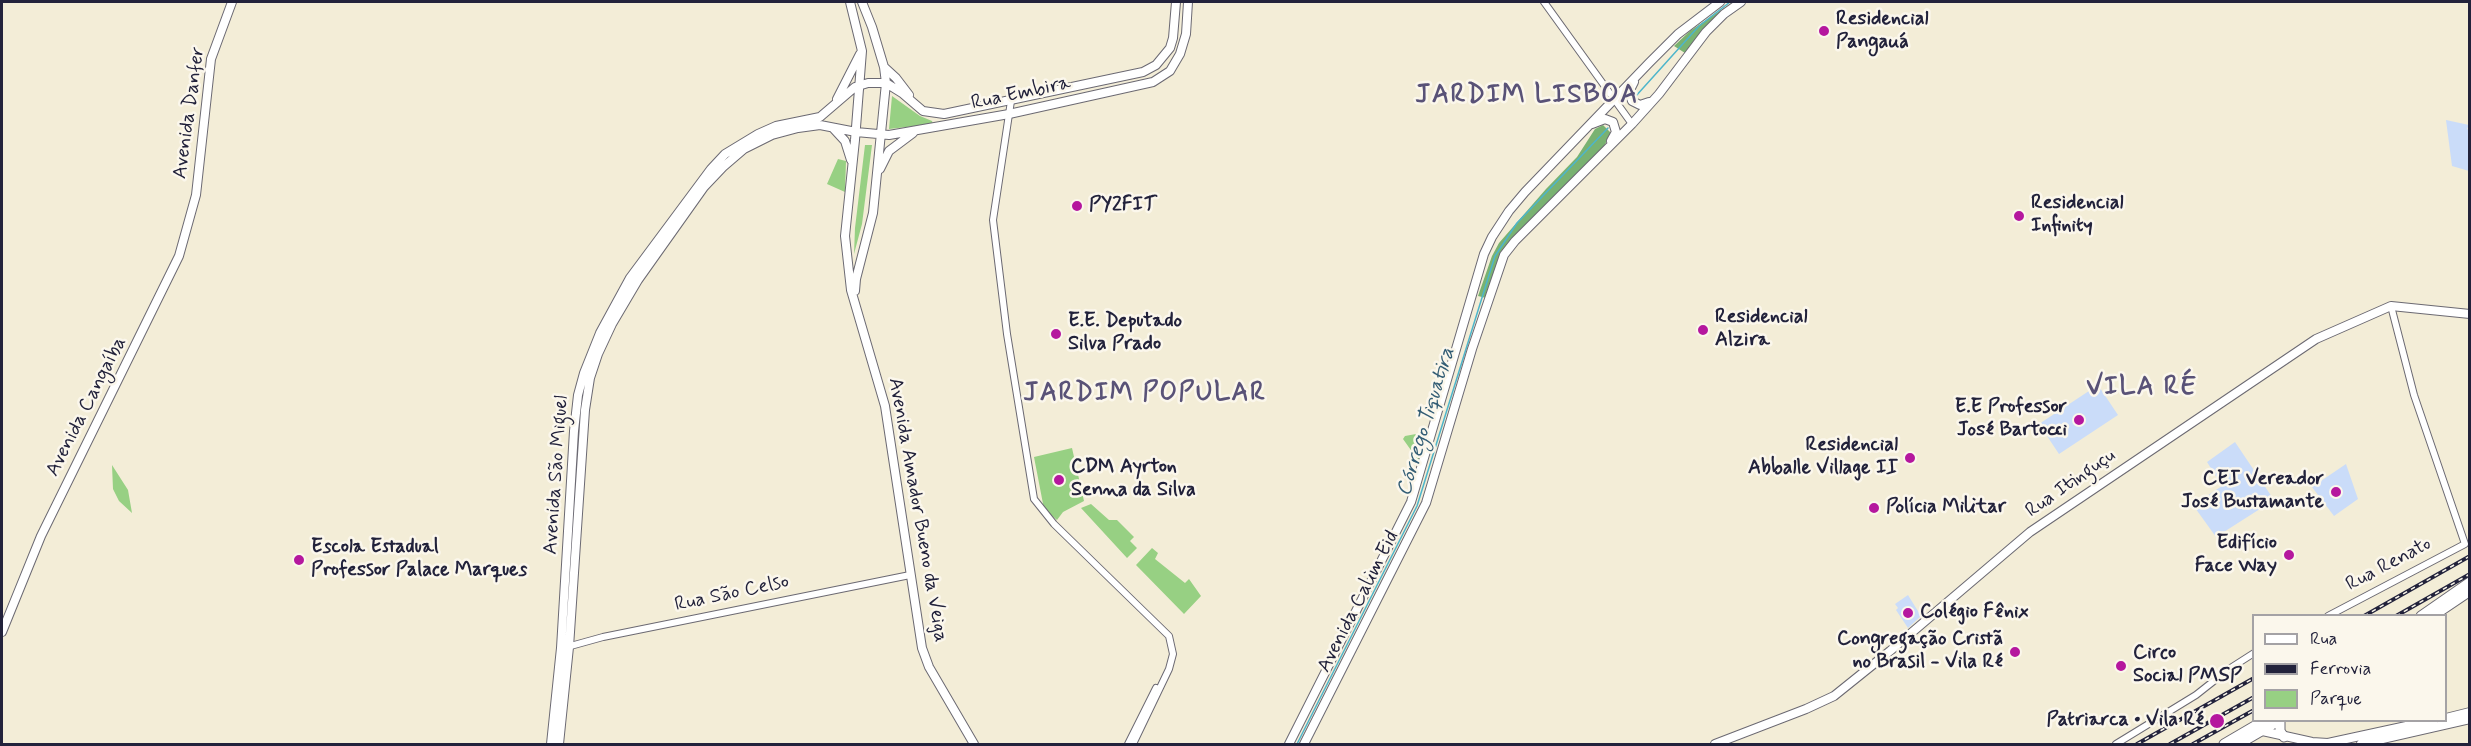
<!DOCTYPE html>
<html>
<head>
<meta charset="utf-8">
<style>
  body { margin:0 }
  #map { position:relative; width:2471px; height:746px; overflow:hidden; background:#f3edd7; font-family:Mynerve,sans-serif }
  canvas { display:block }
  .frame { position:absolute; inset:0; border:3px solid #22223b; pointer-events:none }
  .legend { position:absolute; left:2252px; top:614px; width:195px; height:108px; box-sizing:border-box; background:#fbf7ec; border:2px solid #a4a2a5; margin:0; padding:8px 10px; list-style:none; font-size:18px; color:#22223b }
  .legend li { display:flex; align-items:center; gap:12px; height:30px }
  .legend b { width:30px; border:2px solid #a4a2a5 }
</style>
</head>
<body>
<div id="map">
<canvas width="2471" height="746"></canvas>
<div class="frame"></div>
<ul class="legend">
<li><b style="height:8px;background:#fff"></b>Rua</li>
<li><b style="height:8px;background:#22223b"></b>Ferrovia</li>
<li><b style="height:16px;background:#97d083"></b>Parque</li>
</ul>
</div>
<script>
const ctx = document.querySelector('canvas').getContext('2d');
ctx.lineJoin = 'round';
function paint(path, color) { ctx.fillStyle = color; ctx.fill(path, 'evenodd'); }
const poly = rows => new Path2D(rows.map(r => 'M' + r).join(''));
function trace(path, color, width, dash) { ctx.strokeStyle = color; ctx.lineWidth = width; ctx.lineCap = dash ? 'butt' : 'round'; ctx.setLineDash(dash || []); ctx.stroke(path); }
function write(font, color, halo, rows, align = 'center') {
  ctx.font = font + ' Mynerve,sans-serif'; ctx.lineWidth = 5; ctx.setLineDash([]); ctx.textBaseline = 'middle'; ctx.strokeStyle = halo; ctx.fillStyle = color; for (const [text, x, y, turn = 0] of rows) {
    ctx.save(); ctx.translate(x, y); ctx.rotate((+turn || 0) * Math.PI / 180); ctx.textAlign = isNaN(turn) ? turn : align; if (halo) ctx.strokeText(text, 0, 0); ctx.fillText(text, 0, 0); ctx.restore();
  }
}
const built = poly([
  [2446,120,2469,125,2467,129,2469,130,2469,171,2452,166],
  [2098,385,2118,415,2059,454,2039,424],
  [2235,442,2274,500,2216,537,2193,505,2222,486,2207,462],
  [2346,464,2358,499,2334,516,2312,487],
  [1908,595,1921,616,1908,628,1896,610,1898,608,1895,604]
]);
const green = poly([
  [892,96,920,116,932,121,933,124,889,129],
  [865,145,872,145,862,224,854,254,855,228],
  [838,159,846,161,845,192,827,184],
  [1427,432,1429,433,1421,459,1418,460,1403,439,1405,436],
  [1072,448,1084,501,1063,512,1057,520,1044,509,1034,457],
  [112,465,128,490,132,513,119,501,113,489],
  [1091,504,1109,520,1117,520,1134,537,1130,541,1137,548,1127,558,1081,508],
  [1152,548,1158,553,1155,559,1185,583,1189,579,1201,596,1184,614,1136,565]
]);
const forest = poly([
  [1733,2,1738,2,1692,48,1685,53,1674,46,1690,31],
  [1603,125,1611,133,1603,148,1558,196,1511,239,1502,252,1486,298,1478,296,1492,256,1499,243,1546,189,1577,157,1595,129]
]);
const stream = poly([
  [1635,97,1699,26,1730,2],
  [1297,744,1417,506,1495,256,1517,223,1608,128]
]);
const minor = poly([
  [1544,2,1632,124],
  [1011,101,993,220,1007,334,1034,499,1054,524,1169,636,1173,654,1169,669,1133,744],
  [2328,616,2465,544,2414,395,2391,306],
  [567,647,603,637,910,575],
  [1128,744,1156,688],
  [2116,744,2196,695,2229,669,2254,653]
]);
const major = poly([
  [850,2,862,51,855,140,845,236,851,290,885,406,922,648,929,667,974,744],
  [884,67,896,78,909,95],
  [1634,82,1629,92,1632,101,1640,105,1649,102],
  [837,99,860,54],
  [1592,124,1605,119,1613,122,1616,132,1611,141],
  [833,128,845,141,851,160],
  [880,169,889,151,913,133],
  [855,291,856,279,873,213,886,83,884,67,872,27,862,2],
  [2,632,41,536,179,256,196,195,211,59,232,2],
  [2446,718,2470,712],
  [2258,730,2312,742,2328,743,2434,720],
  [551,744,561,648,574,431,578,395,584,373,600,333,630,278,711,169,725,154,758,134,776,126,820,117,855,87,868,83,886,83,902,93,923,111,944,114,1143,72,1156,65,1170,48,1173,38,1176,2],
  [559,744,569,647,585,410,590,378,598,354,612,324,638,280,704,187,723,167,744,149,772,135,798,128,820,125,856,132,889,135,1009,114,1153,82,1170,71,1180,54,1186,34,1188,2],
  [1289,744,1411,502,1484,254,1492,237,1509,211,1525,192,1649,63,1678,34,1720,2],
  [1304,744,1426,503,1472,349,1504,255,1515,241,1632,124,1659,94,1706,32,1724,14,1741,2],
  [1715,744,1806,709,1834,696,1890,651,2030,532,2316,339,2391,306,2470,314],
  [2361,744,2470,719]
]);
const highway = poly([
  [2421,616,2470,582],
  [2433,616,2470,591],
  [2280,721,2280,731,2284,737],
  [2224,744,2265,720],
  [2239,744,2280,720]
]);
const rail = poly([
  [2364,616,2470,556],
  [2396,616,2470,574],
  [2137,744,2254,678],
  [2170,744,2254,697],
  [2193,744,2254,710]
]);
const markers = [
  [1824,31,6,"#b5179e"],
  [1077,206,6,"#b5179e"],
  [2019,216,6,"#b5179e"],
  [1703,330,6,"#b5179e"],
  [1056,334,6,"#b5179e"],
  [2079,420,6,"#b5179e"],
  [1910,458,6,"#b5179e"],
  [1059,480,6,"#b5179e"],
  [2336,492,6,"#b5179e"],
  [1874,508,6,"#b5179e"],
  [2289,555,6,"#b5179e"],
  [299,560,6,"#b5179e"],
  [1908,613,6,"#b5179e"],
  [2015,652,6,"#b5179e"],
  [2121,666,6,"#b5179e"],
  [2217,721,8,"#b5179e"]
];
const poiNames = [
  ["Residencial",1836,20],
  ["Pangauá",1836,43],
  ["Residencial",2031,204],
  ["Infinity",2031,227],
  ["PY2FIT",1089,206],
  ["Residencial",1715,318],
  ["Alzira",1715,341],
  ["E.E. Deputado",1068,322],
  ["Silva Prado",1068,345],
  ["E.E Professor",2067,408,"right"],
  ["José Bartocci",2067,431,"right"],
  ["Residencial",1898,446,"right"],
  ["Abballe Village II",1898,469,"right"],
  ["CDM Ayrton",1071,468],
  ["Senna da Silva",1071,491],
  ["CEI Vereador",2324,480,"right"],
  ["José Bustamante",2324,503,"right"],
  ["Polícia Militar",1886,508],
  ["Edifício",2277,544,"right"],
  ["Face Way",2277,567,"right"],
  ["Escola Estadual",311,548],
  ["Professor Palace Marques",311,571],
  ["Colégio Fênix",1920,613],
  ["Congregação Cristã",2003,640,"right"],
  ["no Brasil - Vila Ré",2003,663,"right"],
  ["Circo",2133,654],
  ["Social PMSP",2133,677],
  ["Patriarca • Vila Ré",2204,721,"right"]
];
const streetNames = [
  ["Rua Embira",1021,94,-12],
  ["Avenida Danfer",190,113,-82],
  ["Avenida Cangaíba",87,407,-63],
  ["Avenida São Miguel",557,475,-86],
  ["Rua Itinguçu",2071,484,-35],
  ["Avenida Amador Bueno da Veiga",917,510,80],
  ["Rua Renato",2389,565,-28],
  ["Rua São Celso",732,594,-12],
  ["Avenida Calim Eid",1359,602,-63]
];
const waterNames = [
  ["Córrego Tiquatira",1427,422,-73]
];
const districtNames = [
  ["JARDIM LISBOA",1527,97],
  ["VILA RÉ",2142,389],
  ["JARDIM POPULAR",1145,395]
];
paint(built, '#cadcf9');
paint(green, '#97d083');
paint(forest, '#79b271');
trace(stream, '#4db5cb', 1.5);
trace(minor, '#6b6972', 8);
trace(major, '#6b6972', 10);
trace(highway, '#6b6972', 11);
trace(minor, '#fff', 6);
trace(major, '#fff', 8);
trace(highway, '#fff', 9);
trace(rail, '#22223b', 4);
trace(rail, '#fbf7ec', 1.5, [4.5]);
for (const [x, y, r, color] of markers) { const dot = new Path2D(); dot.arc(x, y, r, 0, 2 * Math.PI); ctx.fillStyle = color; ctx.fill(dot); trace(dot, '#fbf7ec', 2); }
write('bold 20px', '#22223b', '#fbf7ec', poiNames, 'left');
write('20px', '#22223b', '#fbf7ec', streetNames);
write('italic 21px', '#335d75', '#fbf7ec', waterNames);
ctx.letterSpacing = '1.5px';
write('bold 26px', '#595277', '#fbf7ec', districtNames);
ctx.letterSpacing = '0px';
</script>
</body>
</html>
